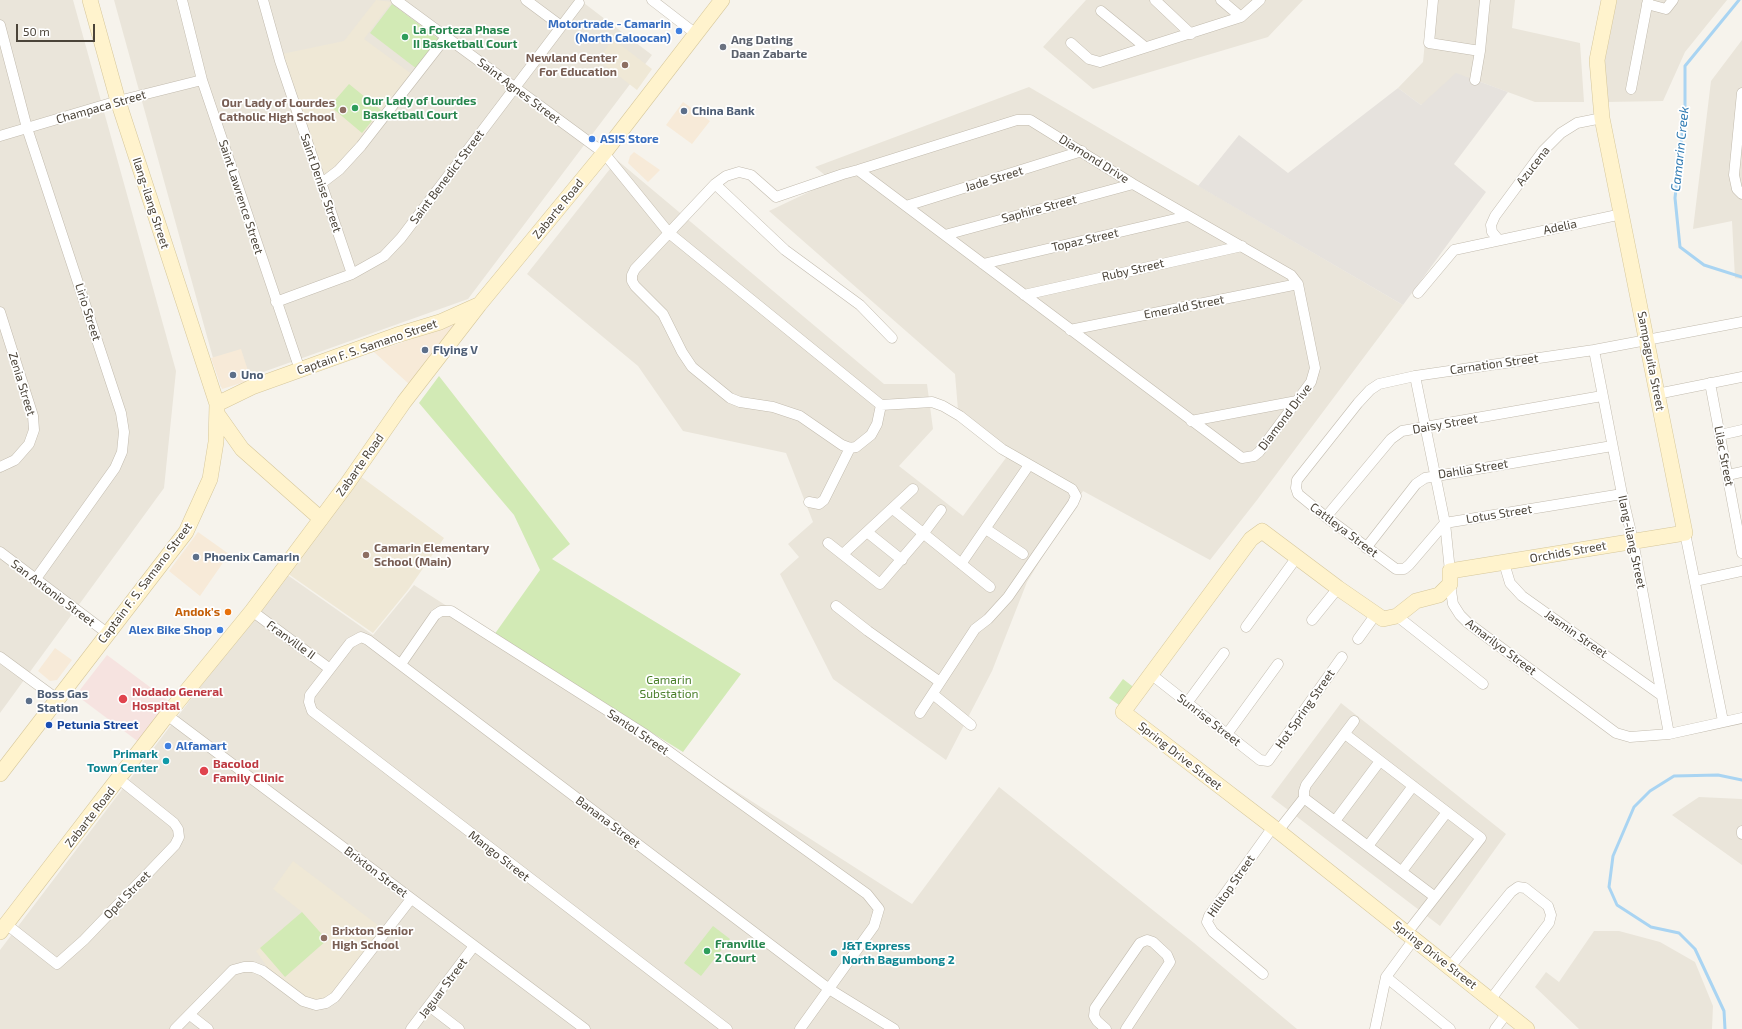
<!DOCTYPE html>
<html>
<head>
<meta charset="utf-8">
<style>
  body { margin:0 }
  #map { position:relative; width:1742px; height:1029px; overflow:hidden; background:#f6f3ec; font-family:"Exo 2",sans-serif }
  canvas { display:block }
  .scale { position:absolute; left:16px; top:24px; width:79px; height:18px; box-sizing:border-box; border:2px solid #4b4439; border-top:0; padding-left:5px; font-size:12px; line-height:14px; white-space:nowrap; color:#4b4439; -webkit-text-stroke:3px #fff; paint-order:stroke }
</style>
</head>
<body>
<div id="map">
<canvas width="1742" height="1029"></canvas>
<div class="scale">50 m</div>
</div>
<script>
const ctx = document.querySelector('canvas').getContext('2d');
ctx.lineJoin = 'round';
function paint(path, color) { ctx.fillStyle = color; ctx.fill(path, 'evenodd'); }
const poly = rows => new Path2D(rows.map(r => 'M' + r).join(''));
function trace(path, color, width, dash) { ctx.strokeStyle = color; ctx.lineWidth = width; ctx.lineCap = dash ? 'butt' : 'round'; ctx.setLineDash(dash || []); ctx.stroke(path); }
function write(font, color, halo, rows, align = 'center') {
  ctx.font = font + ' "Exo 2",sans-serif'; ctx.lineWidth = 3.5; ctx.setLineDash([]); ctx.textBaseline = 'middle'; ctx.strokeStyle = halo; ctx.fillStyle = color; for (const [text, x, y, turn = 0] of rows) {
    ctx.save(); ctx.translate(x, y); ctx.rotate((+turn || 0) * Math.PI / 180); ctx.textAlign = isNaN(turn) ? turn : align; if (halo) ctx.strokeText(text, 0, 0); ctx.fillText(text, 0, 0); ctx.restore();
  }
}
const residential = poly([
  [0,0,73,0,176,371,164,488,0,713],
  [114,0,580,0,652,55,468,299,221,387],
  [1086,0,1303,0,1268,37,1093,89,1043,47],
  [1429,0,1515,0,1512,28,1580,43,1584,102,1535,102,1475,80,1421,105,1398,88,1423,62],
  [1615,0,1727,0,1685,52,1663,101,1607,102,1603,56],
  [1742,40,1742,279,1735,278,1732,221,1693,229,1711,81],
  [1029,87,1403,305,1257,500,1210,560,1083,491,1027,582,992,671,946,760,833,679,780,574,799,557,788,544,813,522,786,453,683,431,638,366,527,274,617,160,884,384,927,384,933,429,899,466,963,516,1011,451,958,410,955,374,769,211,832,181,815,167],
  [286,574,373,635,414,585,912,904,999,787,1194,943,1297,1029,0,1029,0,950],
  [1341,703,1506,834,1440,926,1271,797],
  [1699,797,1742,799,1742,865,1672,815],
  [1594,931,1619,931,1660,942,1695,962,1713,1006,1712,1029,1579,1029,1535,987,1546,972,1559,982]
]);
const commercial = poly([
  [683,102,710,121,692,144,666,125],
  [634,152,660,170,648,182,628,163,630,156],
  [459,323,410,385,374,352],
  [241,349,251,380,222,389,211,358],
  [198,532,229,554,200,596,169,571],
  [55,648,72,660,57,680,50,681,38,671]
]);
const industrial = poly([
  [1456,73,1508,92,1454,164,1486,192,1403,305,1198,186,1239,135,1288,173,1398,88,1421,105]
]);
const education = poly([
  [376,0,392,2,364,39,413,75,358,145,323,179,282,54,344,41],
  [613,39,652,69,637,90,598,60],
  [360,476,444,538,408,590,373,633,287,573],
  [293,861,383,929,332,997,312,1003,270,971,256,951,302,912,273,889]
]);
const medical = poly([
  [107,655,170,702,140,743,76,695]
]);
const green = poly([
  [392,4,440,40,417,69,370,33],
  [349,84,381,110,362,133,330,106],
  [439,376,570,544,552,559,741,674,683,752,494,635,540,570,514,515,419,403],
  [1123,679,1136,689,1122,707,1109,698],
  [302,912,327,940,285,977,260,948],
  [713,926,730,939,701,976,684,963]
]);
const stream = poly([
  [1739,0,1685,66,1685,106,1675,198,1680,247,1704,265,1742,277],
  [1725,1029,1724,1011,1695,949,1679,933,1651,927,1617,905,1609,887,1613,856,1634,807,1650,791,1674,776,1718,775,1742,780]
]);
const street = poly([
  [182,0,202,80,300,370],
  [263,0,280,61,352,274],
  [396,0,604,153,669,233,881,405,932,402,943,406,960,416,1002,449,1072,489,1076,496,1073,503,1008,597,988,619,975,629,920,713],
  [526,0,561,26],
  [652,0,696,34],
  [1155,0,1191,34],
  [1221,0,1241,17],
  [1433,0,1429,43,1480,51],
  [1647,4,1666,9,1673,0],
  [1101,11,1145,47],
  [0,25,27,128,121,413,124,432,122,452,115,468,35,580],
  [1071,43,1089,59,1100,62,1241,17,1260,0],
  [1475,80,1480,51,1485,0],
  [1631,89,1648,0],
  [1742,93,1734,175,1737,189,1742,194],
  [0,136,118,101,202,80],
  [858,170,1242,458,1254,456,1259,452,1311,382,1315,368,1298,284,1291,275,1133,184,1030,120,1017,120,858,170,843,174,776,197,751,175,739,172,726,176,715,184,635,269,632,275,632,281,635,286,663,314,682,352,692,367,730,398,740,402,773,407,800,416,842,445,850,448,856,447,871,435,877,424,881,405],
  [322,183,339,170,361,146,446,37],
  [715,184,785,250,860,305,892,338],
  [906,206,1082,151],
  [945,235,1133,184],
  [1498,239,1492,232,1491,225,1495,216,1543,151,1561,133,1577,123,1602,118],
  [983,264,1188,216],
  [1418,293,1454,250,1622,214],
  [1024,295,1242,246],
  [276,302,352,274,384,256,401,238,579,3],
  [0,312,33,416,34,430,29,444,15,460,0,467],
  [1070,330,1298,284],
  [1594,350,1622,494,1633,541,1669,734],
  [1415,376,1445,523,1450,571],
  [1710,383,1742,553],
  [1657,394,1742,377],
  [1191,421,1297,401],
  [1720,435,1742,430],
  [1728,475,1742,472],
  [1622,494,1445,523,1409,565,1404,569,1396,569,1326,517,1298,494,1296,488,1297,480,1358,403,1370,390,1379,384,1415,376,1594,350,1742,322],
  [809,502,819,504,824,500,850,448],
  [893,509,990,587],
  [1326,517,1391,439,1402,431,1602,396],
  [986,529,1023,554],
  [867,532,902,560],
  [1685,533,1723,721],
  [828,543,880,584,923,534,941,510],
  [1366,548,1416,484,1425,478,1612,446],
  [0,552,107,633],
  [843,554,913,489],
  [1504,563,1510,583,1522,596,1661,695],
  [961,564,1029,465],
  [1695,581,1742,571],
  [1450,584,1453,604,1460,615,1468,623,1616,733,1630,737,1669,734,1742,718],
  [836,606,868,631,940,682],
  [252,611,330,669],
  [1397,616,1483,684],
  [1312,620,1338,588],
  [1246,627,1297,557],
  [1358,639,1376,614],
  [0,657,57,699],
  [401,664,435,615,441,611,451,611,646,735,867,894,879,909,874,926,800,1029],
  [1152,675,1260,760,1268,761,1342,657],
  [934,695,971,725],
  [1187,703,1224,653],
  [167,715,585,1029],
  [1354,721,1306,785,1304,791,1304,798,1435,897],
  [1227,734,1278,664],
  [1345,734,1481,838,1407,933],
  [1335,821,1380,761],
  [1278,831,1304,798],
  [1742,831,1742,834],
  [1368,846,1413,786],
  [1402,871,1447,812],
  [6,924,57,964,84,940,175,845,179,837,178,829,174,823,119,779],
  [1450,967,1511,892,1518,887,1525,888,1548,906,1551,915,1549,923,1491,999],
  [1263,974,1213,932,1207,922,1209,916,1273,827],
  [1386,977,1450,1029],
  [429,1006,459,1029],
  [190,1015,208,1029],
  [175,1029,233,970,244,967,253,967,263,971,303,1001,316,1005,326,1003,335,997,411,899],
  [411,1029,474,946],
  [727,1029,312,711,309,702,310,695,350,643,361,637,368,640,829,989,894,1029],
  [1106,1029,1097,1021,1094,1016,1095,1008,1140,943,1147,940,1153,942,1167,955,1170,962,1126,1029],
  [1375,1029,1386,977,1414,939],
  [1495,1029,1507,1013]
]);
const secondary = poly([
  [217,404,252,387,397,335,440,322,478,305],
  [218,415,242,449,321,519],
  [0,774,186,532,210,479,216,442,217,404,118,101,90,0],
  [0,932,167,715,252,611,347,484,404,402,479,305,604,153,722,0],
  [1527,1029,1273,827,1123,712,1251,539,1262,531,1338,588,1383,619,1397,616,1416,601,1439,595,1450,584,1450,571,1685,533,1602,118,1597,60,1609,0]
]);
const markers = [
  [679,31,4,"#3f7fe0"],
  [405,37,4,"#2e9e5b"],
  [723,47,4,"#6b7280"],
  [625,65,4,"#8d6e63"],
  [355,108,4,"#2e9e5b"],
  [343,110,4,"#8d6e63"],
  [684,111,4,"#5c6f8a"],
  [592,139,4,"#3f7fe0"],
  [425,350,4,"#5c6f8a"],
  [233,375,4,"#5c6f8a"],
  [366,555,4,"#8d6e63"],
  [196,557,4,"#5c6f8a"],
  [228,612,4,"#e8710a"],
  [220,630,4,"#3f7fe0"],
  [123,699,5,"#e0444e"],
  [29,701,4,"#5c6f8a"],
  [49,725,4,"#1a4fb4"],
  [168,746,4,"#3f7fe0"],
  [166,761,4,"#0f9aa8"],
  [204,771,5,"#e0444e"],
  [324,938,4,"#8d6e63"],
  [707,951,4,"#2e9e5b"],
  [834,953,4,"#0f9aa8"]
];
const shopNames = [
  ["Motortrade - Camarin",671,24],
  ["(North Caloocan)",671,38],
  ["ASIS Store",600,139,"left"],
  ["Alex Bike Shop",212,630],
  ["Alfamart",176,746,"left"]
];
const leisureNames = [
  ["La Forteza Phase",413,30],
  ["II Basketball Court",413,44],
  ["Our Lady of Lourdes",363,101],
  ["Basketball Court",363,115],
  ["Franville",715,944],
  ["2 Court",715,958]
];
const worshipNames = [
  ["Ang Dating",731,40],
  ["Daan Zabarte",731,54]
];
const educationNames = [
  ["Newland Center",617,58],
  ["For Education",617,72],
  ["Our Lady of Lourdes",335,103],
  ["Catholic High School",335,117],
  ["Camarin Elementary",374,548,"left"],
  ["School (Main)",374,562,"left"],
  ["Brixton Senior",332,931,"left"],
  ["High School",332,945,"left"]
];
const streetNames = [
  ["Saint Agnes Street",519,91,37],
  ["Champaca Street",101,107,-16],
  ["Diamond Drive",1094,159,32],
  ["Azucena",1533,166,-52],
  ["Saint Benedict Street",447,177,-53],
  ["Jade Street",994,179,-17],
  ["Saint Denise Street",321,183,71],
  ["Saint Lawrence Street",241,197,72],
  ["Ilang-ilang Street",151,203,72],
  ["Zabarte Road",558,209,-51],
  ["Saphire Street",1039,209,-15],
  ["Adelia",1560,227,-12],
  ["Topaz Street",1085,240,-13],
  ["Ruby Street",1133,270,-13],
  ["Emerald Street",1184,307,-11],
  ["Lirio Street",88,312,72],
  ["Captain F. S. Samano Street",367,347,-19],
  ["Sampaguita Street",1651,361,79],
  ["Carnation Street",1494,364,-8],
  ["Zenia Street",22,384,73],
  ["Diamond Drive",1285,417,-53],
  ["Daisy Street",1445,424,-10],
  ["Lilac Street",1724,456,79],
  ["Zabarte Road",360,465,-55],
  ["Dahlia Street",1473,469,-9],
  ["Lotus Street",1499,514,-9],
  ["Cattleya Street",1344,530,37],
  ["Ilang-ilang Street",1632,542,78],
  ["Orchids Street",1568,552,-10],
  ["Captain F. S. Samano Street",145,583,-53],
  ["San Antonio Street",53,593,37],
  ["Jasmin Street",1576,634,35],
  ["Franville II",291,640,36],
  ["Amarilyo Street",1501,647,37],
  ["Hot Spring Street",1305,709,-55],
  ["Sunrise Street",1209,720,38],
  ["Santol Street",638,732,34],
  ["Spring Drive Street",1180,756,38],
  ["Zabarte Road",90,817,-52],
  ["Banana Street",608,822,37],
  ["Mango Street",499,856,38],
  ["Brixton Street",376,872,37],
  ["Hilltop Street",1231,886,-55],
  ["Opel Street",127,895,-46],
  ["Spring Drive Street",1435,955,38],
  ["Jaguar Street",443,988,-53]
];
const serviceNames = [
  ["China Bank",692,111],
  ["Flying V",433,350],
  ["Uno",241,375],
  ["Phoenix Camarin",204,557],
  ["Boss Gas",37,694],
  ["Station",37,708]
];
const foodNames = [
  ["Andok's",220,612]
];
const parkNames = [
  ["Camarin",669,680],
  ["Substation",669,694]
];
const healthNames = [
  ["Nodado General",132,692],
  ["Hospital",132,706],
  ["Bacolod",213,764],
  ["Family Clinic",213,778]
];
const transitNames = [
  ["Petunia Street",57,725]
];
const cultureNames = [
  ["Primark",158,754],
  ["Town Center",158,768],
  ["J&T Express",842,946,"left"],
  ["North Bagumbong 2",842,960,"left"]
];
const waterNames = [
  ["Camarin Creek",1680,149,-84]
];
paint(residential, '#eae5da');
paint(commercial, '#f7ead8');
paint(industrial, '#e6e2dd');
paint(education, '#efe8d6');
paint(medical, '#f6e3e0');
paint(green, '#d2eab5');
trace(stream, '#a9d4f2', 3);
trace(street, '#c2bbae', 11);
trace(secondary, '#d6c79b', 16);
trace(street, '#fff', 10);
trace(secondary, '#fff3cd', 15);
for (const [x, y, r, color] of markers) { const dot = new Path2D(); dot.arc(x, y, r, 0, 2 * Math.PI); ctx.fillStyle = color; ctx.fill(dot); trace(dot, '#fff', 1.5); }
write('bold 12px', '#366cbe', '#fff', shopNames, 'right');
write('bold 12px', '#27864d', '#fff', leisureNames, 'left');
write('bold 12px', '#5b616d', '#fff', worshipNames, 'left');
write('bold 12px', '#785e54', '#fff', educationNames, 'right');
write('12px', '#4b4439', '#fff', streetNames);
write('bold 12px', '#4e5e75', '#fff', serviceNames, 'left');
write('bold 12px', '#c56008', '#fff', foodNames, 'right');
write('12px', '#4a7f2a', '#fff', parkNames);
write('bold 12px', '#be3a42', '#fff', healthNames, 'left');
write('bold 12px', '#164399', '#fff', transitNames, 'left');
write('bold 12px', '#0d838f', '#fff', cultureNames, 'right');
write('italic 13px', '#2e7ab2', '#fff', waterNames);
</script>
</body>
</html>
